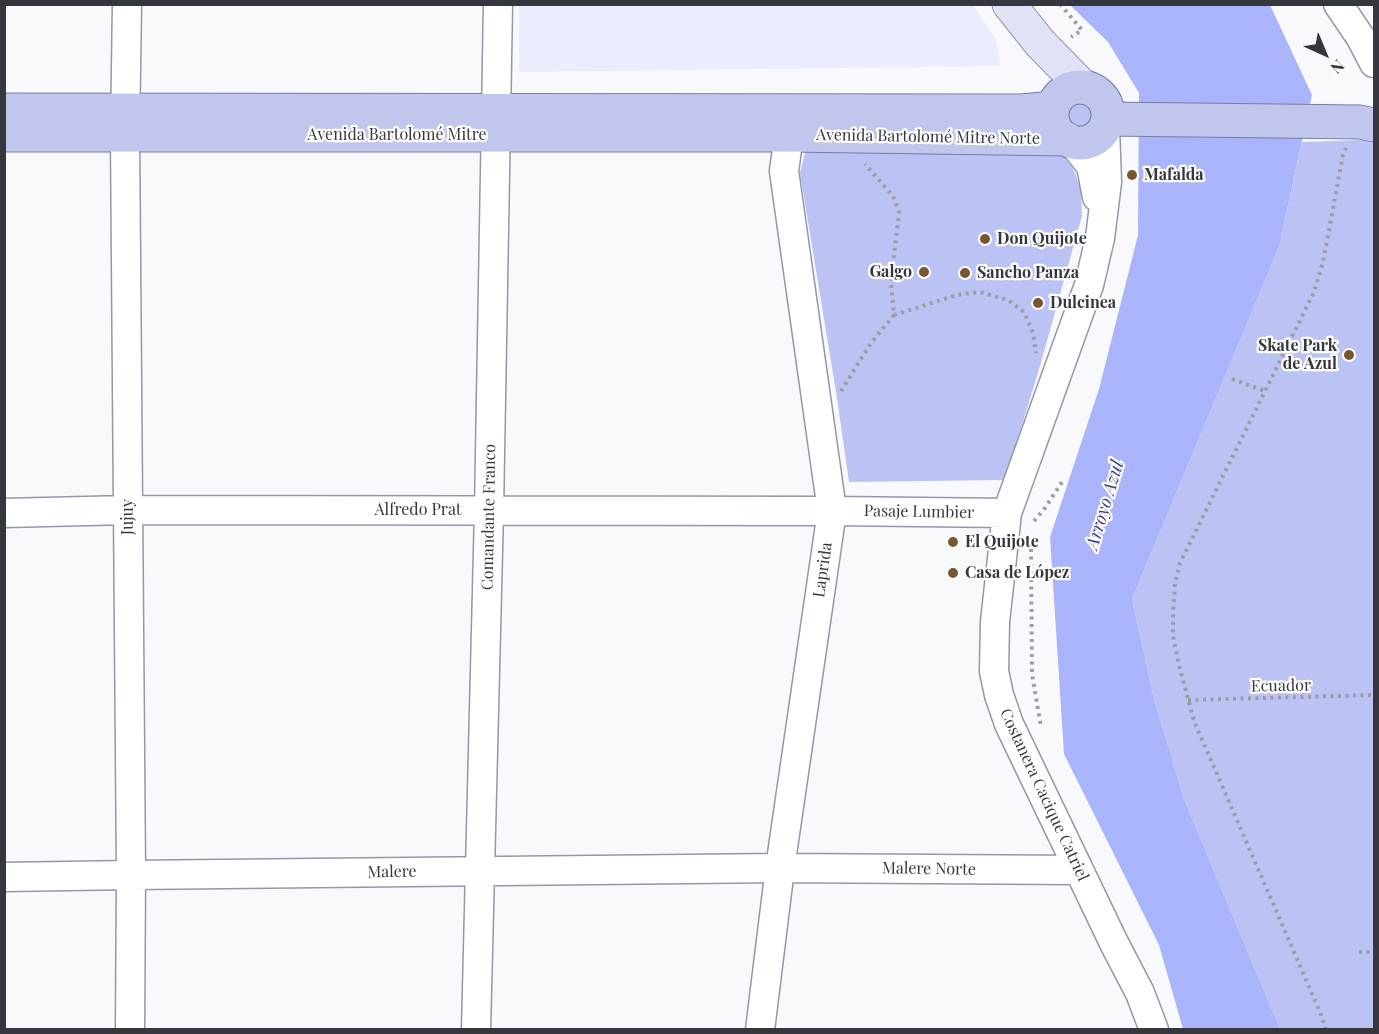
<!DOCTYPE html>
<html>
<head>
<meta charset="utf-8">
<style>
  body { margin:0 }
  #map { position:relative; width:1379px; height:1034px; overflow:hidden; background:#f8f9fd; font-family:"Playfair Display",serif }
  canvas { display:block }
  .frame { position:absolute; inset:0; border:6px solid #35373f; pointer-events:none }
  .north { position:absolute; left:1295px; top:24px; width:60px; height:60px; -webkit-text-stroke:4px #fff; paint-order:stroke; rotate:136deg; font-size:16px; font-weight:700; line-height:24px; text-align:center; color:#35373f }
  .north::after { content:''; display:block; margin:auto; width:21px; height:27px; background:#35373f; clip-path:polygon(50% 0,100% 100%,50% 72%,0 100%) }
</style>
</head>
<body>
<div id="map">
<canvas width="1379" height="1034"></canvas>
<div class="frame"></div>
<div class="north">N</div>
</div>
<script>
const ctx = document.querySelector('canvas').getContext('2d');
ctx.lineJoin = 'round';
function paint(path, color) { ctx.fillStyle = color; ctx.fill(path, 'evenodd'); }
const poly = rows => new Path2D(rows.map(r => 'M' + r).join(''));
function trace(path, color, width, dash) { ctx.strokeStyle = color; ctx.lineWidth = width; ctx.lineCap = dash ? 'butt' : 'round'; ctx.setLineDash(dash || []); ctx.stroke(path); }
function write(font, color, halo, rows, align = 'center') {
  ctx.font = font + ' "Playfair Display",serif'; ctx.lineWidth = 4.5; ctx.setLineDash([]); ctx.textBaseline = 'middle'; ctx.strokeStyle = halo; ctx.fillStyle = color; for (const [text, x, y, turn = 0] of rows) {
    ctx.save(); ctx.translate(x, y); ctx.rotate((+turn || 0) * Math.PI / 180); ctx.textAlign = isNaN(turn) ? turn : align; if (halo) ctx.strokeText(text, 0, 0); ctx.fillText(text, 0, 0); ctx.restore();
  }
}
const built = poly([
  [519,5,973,5,996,40,1001,66,519,72]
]);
const green = poly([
  '1066 114a14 14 0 1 1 28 0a14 14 0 1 1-28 0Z',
  [1360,140,1374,140,1374,1029,1280,1029,1184,799,1154,699,1132,599,1279,247,1302,142],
  [807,145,1059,151,1073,168,1081,189,1082,216,1038,373,1005,480,849,482,837,398,800,173]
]);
const water = poly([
  [1070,5,1270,5,1312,95,1279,247,1132,599,1154,699,1184,799,1280,1029,1183,1029,1159,945,1064,754,1050,537,1099,389,1138,235,1139,93,1108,42]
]);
const path = poly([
  [1060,4,1082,30,1071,37],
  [894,315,957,295,980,292,1008,300,1024,312,1033,333,1036,353],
  [1232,379,1265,391],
  [841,391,871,343,894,315,891,282,899,212,893,196,865,164],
  [1034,521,1045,508,1062,482],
  [1031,549,1032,674,1041,727],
  [1188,700,1374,695],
  [1359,952,1374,952],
  [1326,1030,1320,1012,1194,721,1179,665,1173,636,1173,614,1175,583,1180,563,1314,292,1323,262,1343,155,1346,148]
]);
const minor = poly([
  [127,4,125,135,131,875,130,1030],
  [1338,4,1361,38,1374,63],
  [1105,128,1107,182,1100,238,1089,285,1007,513,995,622,994,671,999,695,1009,724,1114,943,1140,993,1154,1030],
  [1072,142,1091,166,1097,197],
  [4,513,128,510,832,511,1007,513],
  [4,877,131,875,780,868,1078,870],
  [476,1030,489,511,498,4],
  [760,1030,780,868,832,511,784,171,789,135,787,113]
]);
const secondary = poly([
  [1009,4,1040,43,1083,87]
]);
const primary = poly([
  '1052 115a28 28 0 1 1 56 0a28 28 0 1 1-56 0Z',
  [4,110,1022,111,1053,108],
  [1108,119,1360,122,1374,125],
  [4,135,789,135,1067,139]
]);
const markers = [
  [1132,175,6,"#79562f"],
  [985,239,6,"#79562f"],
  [924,272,6,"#79562f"],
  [965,273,6,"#79562f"],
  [1038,303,6,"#79562f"],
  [1349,355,6,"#79562f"],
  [953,542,6,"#79562f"],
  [953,573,6,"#79562f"]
];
const streetNames = [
  ["Avenida Bartolomé Mitre",397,135],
  ["Avenida Bartolomé Mitre Norte",928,137,1],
  ["Alfredo Prat",418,510],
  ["Pasaje Lumbier",919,512,1],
  ["Jujuy",128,517,-90],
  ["Comandante Franco",489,517,-89],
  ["Laprida",823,570,-82],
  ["Ecuador",1281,686,-1],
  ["Costanera Cacique Catriel",1044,795,65],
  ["Malere Norte",929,869,1],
  ["Malere",392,872,-1]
];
const poiNames = [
  ["Mafalda",1144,175],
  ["Don Quijote",997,239],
  ["Galgo",912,272,"right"],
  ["Sancho Panza",977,273],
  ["Dulcinea",1050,303],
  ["Skate Park",1337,346,"right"],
  ["de Azul",1337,364,"right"],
  ["El Quijote",965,542],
  ["Casa de López",965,573]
];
const waterNames = [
  ["Arroyo Azul",1105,505,-73]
];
paint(built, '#eaedfe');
paint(green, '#bbc3f5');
paint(water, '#aab4fa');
trace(minor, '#9497aa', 31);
trace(secondary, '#9497aa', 35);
trace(primary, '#757ca7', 35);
trace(path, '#9c9ea4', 4, [3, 4.5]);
trace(minor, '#fff', 28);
trace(secondary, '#e0e3f5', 33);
trace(primary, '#c1c7ec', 33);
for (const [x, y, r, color] of markers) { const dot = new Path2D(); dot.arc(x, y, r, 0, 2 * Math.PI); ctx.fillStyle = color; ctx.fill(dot); trace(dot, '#fff', 2); }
write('16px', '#35373f', '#fff', streetNames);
write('bold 16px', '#35373f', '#fff', poiNames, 'left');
write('italic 18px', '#3a3c8c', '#fff', waterNames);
</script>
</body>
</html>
